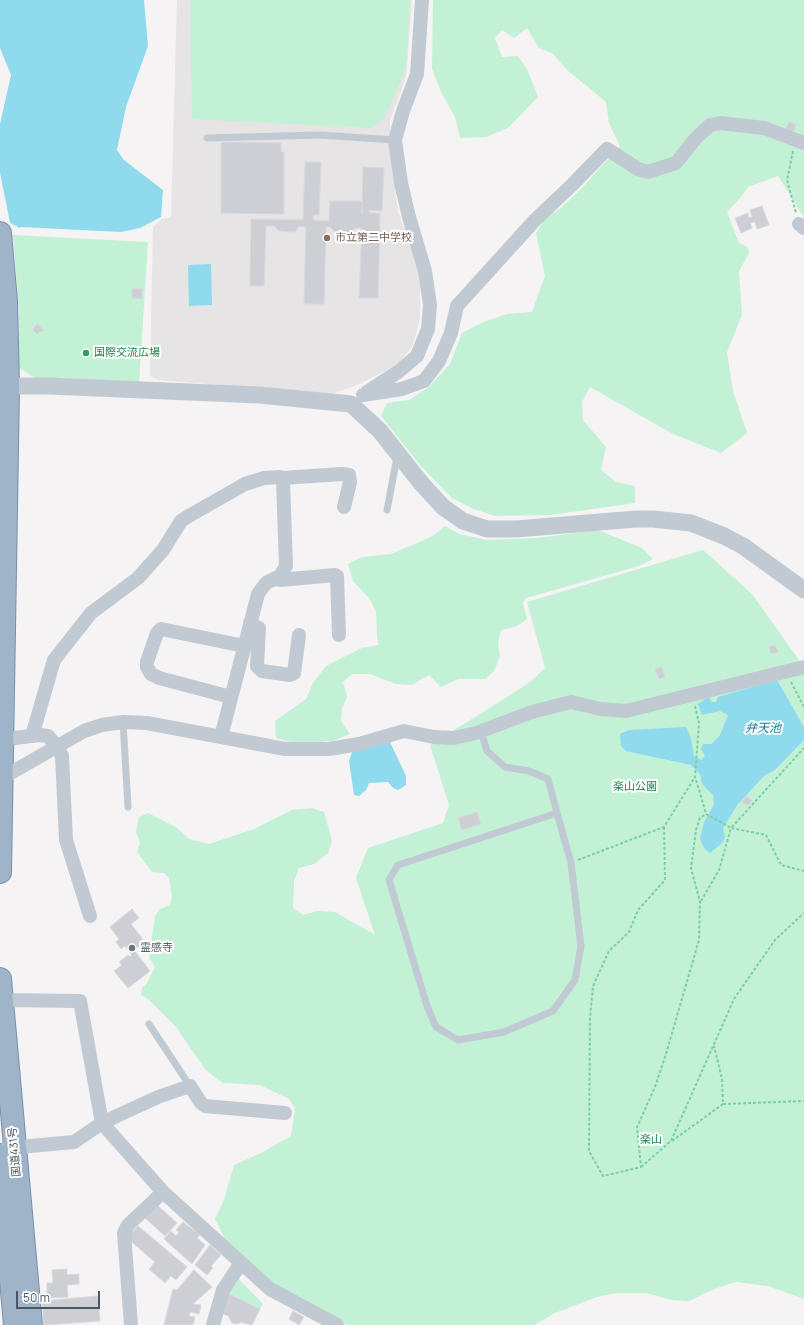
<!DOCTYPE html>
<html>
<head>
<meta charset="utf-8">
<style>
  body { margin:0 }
  #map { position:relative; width:804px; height:1325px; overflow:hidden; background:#f5f3f3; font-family:Manrope,sans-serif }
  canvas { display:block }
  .scale { position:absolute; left:16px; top:1291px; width:84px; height:18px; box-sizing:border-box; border:2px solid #4a5661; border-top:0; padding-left:5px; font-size:12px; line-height:14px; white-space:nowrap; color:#4a5661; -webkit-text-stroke:3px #fff; paint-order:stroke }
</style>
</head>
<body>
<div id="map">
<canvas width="804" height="1325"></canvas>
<div class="scale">50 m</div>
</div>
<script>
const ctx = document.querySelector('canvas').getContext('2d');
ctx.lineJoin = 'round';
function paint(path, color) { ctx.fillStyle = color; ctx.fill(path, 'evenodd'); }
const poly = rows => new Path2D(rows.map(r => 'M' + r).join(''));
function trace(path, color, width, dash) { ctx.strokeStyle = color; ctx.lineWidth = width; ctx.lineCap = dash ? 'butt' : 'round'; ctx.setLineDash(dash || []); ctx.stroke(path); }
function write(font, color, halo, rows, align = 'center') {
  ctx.font = font + ' Manrope,"Noto Sans JP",sans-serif'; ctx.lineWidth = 4; ctx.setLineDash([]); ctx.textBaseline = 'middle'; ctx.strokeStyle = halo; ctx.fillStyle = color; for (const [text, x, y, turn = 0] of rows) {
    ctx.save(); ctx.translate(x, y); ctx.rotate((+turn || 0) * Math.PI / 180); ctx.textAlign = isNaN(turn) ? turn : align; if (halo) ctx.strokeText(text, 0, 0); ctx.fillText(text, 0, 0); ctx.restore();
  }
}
const education = poly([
  [177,0,412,0,406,77,390,121,391,158,398,212,416,261,420,280,420,318,413,345,398,365,355,386,332,394,158,380,150,376,153,227,162,219,171,217]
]);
const green = poly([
  [190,0,410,0,407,59,403,76,384,118,372,128,192,119],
  [433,0,804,0,804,217,778,176,748,187,741,197,727,212,739,243,748,247,749,253,739,271,742,315,727,352,733,391,747,433,721,453,673,434,590,387,582,402,583,420,606,447,601,470,616,482,635,486,635,503,550,515,495,516,474,509,452,498,420,465,381,416,387,403,409,400,429,387,450,364,462,333,481,323,507,314,532,312,545,276,536,233,546,217,561,208,581,189,620,146,609,123,606,102,567,70,552,53,539,48,527,28,514,38,502,30,495,38,502,57,518,56,527,69,538,97,508,128,486,137,460,138,455,117,441,92,432,69],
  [13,235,148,242,139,383,35,378,19,368,19,309],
  [445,526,459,534,487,540,538,538,598,530,642,548,653,559,639,566,526,598,523,603,527,619,517,626,501,630,498,643,500,656,494,671,485,679,458,679,441,687,429,675,411,685,396,684,370,674,352,674,343,682,347,697,342,709,341,721,350,734,333,741,298,744,276,738,275,721,306,699,313,683,326,666,362,648,379,645,377,637,376,611,369,598,353,581,348,564,362,557,391,554,431,537],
  [703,550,752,594,804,667,804,1299,768,1286,736,1282,714,1289,689,1301,672,1300,646,1293,616,1293,597,1297,555,1313,534,1325,348,1325,339,1323,280,1291,226,1241,215,1219,224,1200,234,1165,263,1152,291,1136,295,1108,289,1099,260,1085,223,1083,213,1076,205,1069,176,1027,148,999,141,995,142,988,147,983,155,967,149,958,155,916,160,909,170,905,172,897,169,878,164,873,152,872,137,852,140,843,136,832,139,817,148,813,176,827,189,839,209,844,254,829,292,810,312,808,324,812,332,841,328,853,314,864,299,868,294,881,293,908,303,915,317,911,335,912,375,935,356,878,368,848,443,823,449,805,430,745,512,694,530,682,545,668,527,602],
  [237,1277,263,1304,260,1309,227,1293]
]);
const water = poly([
  [0,0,144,0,148,46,126,107,117,150,124,160,163,190,161,217,140,228,121,232,21,227,20,228,10,223,0,173,0,124,11,75,0,48],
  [211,264,212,305,189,306,188,265],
  [777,680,804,727,804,740,775,770,764,776,738,804,723,828,725,837,722,843,710,853,704,848,700,839,704,822,714,805,713,795,702,784,700,774,691,765,626,751,621,746,620,734,629,730,686,727,691,738,694,756,701,760,705,756,701,749,703,744,712,744,720,735,728,715,720,711,702,715,698,704,708,697,712,702,716,702,718,697],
  [385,742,390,742,406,776,406,785,398,790,393,788,388,782,369,783,366,790,359,796,354,795,349,761,352,752]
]);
const building = poly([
  [789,122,796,124,794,131,786,129,789,122],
  [221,142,281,143,281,152,284,152,284,214,221,213,221,142],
  [305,162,321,162,319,215,313,215,313,220,329,221,330,201,362,201,362,214,363,167,384,168,382,211,369,210,369,213,380,213,378,298,359,298,362,228,355,228,351,233,335,232,330,227,326,227,324,304,304,304,306,227,299,226,295,232,279,231,274,226,266,226,264,286,250,286,251,219,303,220,305,162],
  [762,206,769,225,757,229,755,222,750,223,752,228,741,233,735,218,748,213,749,218,752,217,750,210,762,206],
  [132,288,142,289,142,299,132,298,132,288],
  [38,324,43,330,37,334,32,329,38,324],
  [775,645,778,652,771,654,769,647,775,645],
  [661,667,665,677,659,679,655,669,661,667],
  [746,796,752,800,748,806,742,802,746,796],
  [477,812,481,824,462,830,458,818,477,812],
  [132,909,139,918,131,924,145,942,134,950,150,971,128,988,114,971,122,965,119,962,128,955,129,957,132,955,125,946,121,949,116,942,119,939,110,927,132,909],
  [156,1204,177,1223,165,1236,144,1217,156,1204],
  [183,1222,200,1235,197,1238,205,1245,192,1264,164,1239,171,1231,176,1236,179,1232,176,1230,183,1222],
  [138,1226,187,1267,176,1280,171,1276,165,1283,149,1269,155,1262,127,1238,138,1226],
  [210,1245,221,1255,211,1266,213,1268,207,1275,195,1265,210,1245],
  [67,1269,67,1275,79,1274,79,1284,67,1285,68,1297,47,1298,47,1283,53,1283,52,1270,67,1269],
  [194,1270,212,1287,193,1304,201,1305,199,1314,190,1312,189,1316,195,1317,193,1325,164,1325,173,1289,177,1290,194,1270],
  [227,1293,260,1309,252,1325,241,1322,237,1324,232,1323,228,1316,218,1311,227,1293],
  [98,1296,100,1321,44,1325,42,1301,98,1296],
  [293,1311,304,1317,299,1325,289,1319,293,1311]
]);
const path = poly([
  [793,151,787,180,796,213],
  [791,682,804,707],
  [695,706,699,723,695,777,700,793,706,814,731,828,804,748],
  [664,827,665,880,638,910,629,932,609,951,593,986,590,1018,589,1151,603,1176,641,1167,637,1127,655,1087,666,1054,699,940,700,902,691,868,696,830,700,818,706,814],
  [578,860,664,827,695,777],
  [701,901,719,870,731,828,766,835,781,865,804,871],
  [723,1104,804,1101],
  [672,1141,723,1104,722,1079,714,1046],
  [641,1167,671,1141,734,999,775,940,804,913]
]);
const service = poly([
  [207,138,320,135,395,140],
  [387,510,397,457],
  [123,722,128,807],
  [481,731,487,751,505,767,529,771,548,779,557,813,571,863,581,946,575,980,553,1011,504,1032,458,1040,436,1027,427,1006,389,880,398,865,557,813],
  [149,1024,190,1086]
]);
const minor = poly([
  [799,224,804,228],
  [367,392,398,372,417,356,428,329,430,305,425,271,409,217,401,183,395,140,403,111,417,74,422,0],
  [363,395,402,389,424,381,439,361,451,333,457,306,535,220,573,184,607,149,638,169,648,172,676,163,695,139,710,125,720,123,764,128,804,143],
  [282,478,342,474,349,475,350,482,344,507],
  [275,579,280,580,335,575,337,576,339,635],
  [250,623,259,628,257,666,262,671,290,675,294,673,299,635],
  [231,697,159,678,151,674,147,667,147,662,157,633,161,629,244,646],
  [32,736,54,660,91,613,138,578,163,550,181,521,187,517,245,484,264,478,280,477,283,480,286,566,280,576,266,583,258,594,221,737],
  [15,738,39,735,48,736,57,747,62,756,66,840,90,916],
  [2,778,84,731,102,725,123,722,147,723,285,749,329,749,359,744,404,731,434,737,454,738,476,733,532,712,571,702,601,709,626,711,804,667],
  [1,1000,80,1001,102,1123,163,1192,270,1289,337,1325],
  [8,1148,74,1142,102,1123,121,1114,158,1097,190,1086,201,1103,205,1106,285,1113],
  [131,1325,124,1233,128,1225,163,1192],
  [213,1325,223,1290,241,1263]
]);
const tertiary = poly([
  [0,386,50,386,259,395,351,404,380,431,421,483,443,507,463,521,487,529,516,529,636,519,653,519,691,523,724,536,743,546,804,590]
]);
const trunk = poly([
  [0,233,6,301,8,386,0,872],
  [0,979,31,1325],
  [0,1155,15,1325]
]);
const markers = [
  [327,238,4,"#8d6e63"],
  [86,353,4,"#2e9e5b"],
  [132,948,4,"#6b7280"]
];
const educationNames = [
  ["市立第二中学校",335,238]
];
const leisureNames = [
  ["国際交流広場",94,353]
];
const parkNames = [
  ["楽山公園",635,787],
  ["楽山",651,1140]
];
const worshipNames = [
  ["霊感寺",140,948]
];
const streetNames = [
  ["国道431号",15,1152,-95]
];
const waterNames = [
  ["弁天池",763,729]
];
paint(education, '#e6e4e5');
paint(green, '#c3f1d5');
paint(water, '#90daee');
paint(building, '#cdcfd5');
trace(building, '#d7d9de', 1);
trace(trunk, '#7690ad', 24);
trace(path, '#7ad0a6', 2, [3, 2]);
trace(service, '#c1cad2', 7);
trace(minor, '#c1cad2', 14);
trace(tertiary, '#c1cad2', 17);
trace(trunk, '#9fb4c9', 22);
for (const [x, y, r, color] of markers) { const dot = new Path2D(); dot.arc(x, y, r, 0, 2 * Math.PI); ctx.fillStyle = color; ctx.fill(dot); trace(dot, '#fff', 1.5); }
write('11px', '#785e54', '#fff', educationNames, 'left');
write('11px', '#27864d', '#fff', leisureNames, 'left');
write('11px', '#17864f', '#fff', parkNames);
write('11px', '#5b616d', '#fff', worshipNames, 'left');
write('11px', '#4a5661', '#fff', streetNames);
write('italic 12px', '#0c7c9b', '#fff', waterNames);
</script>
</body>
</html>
